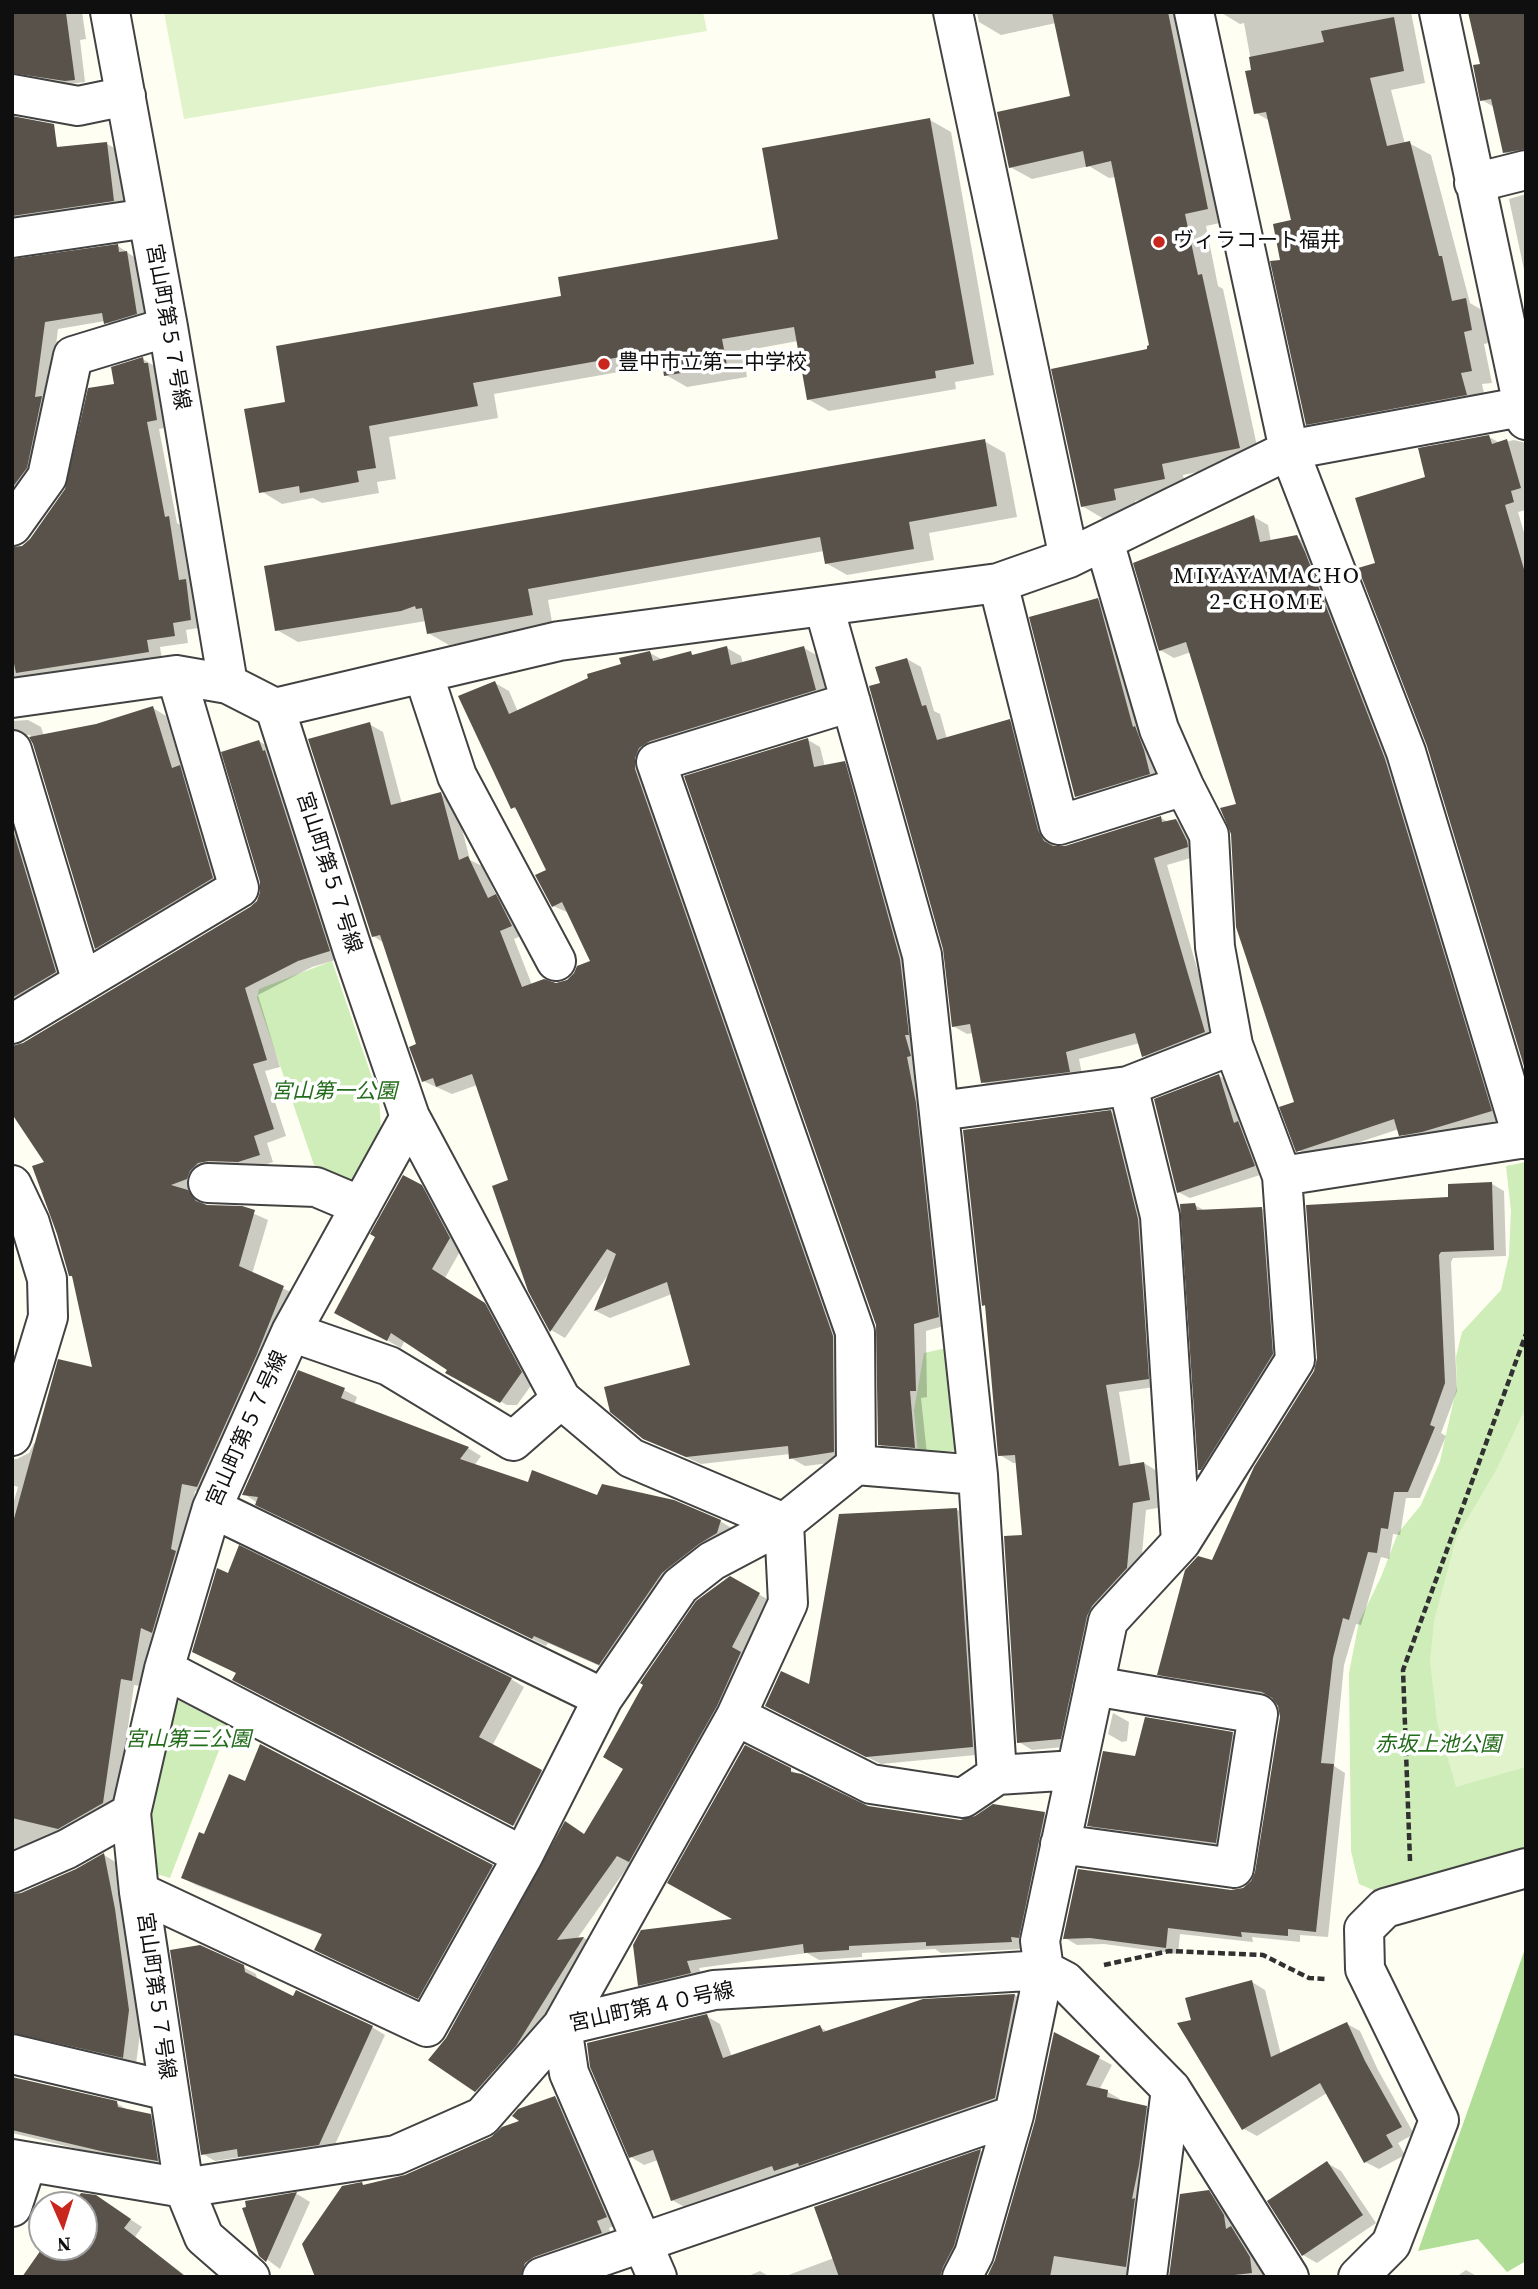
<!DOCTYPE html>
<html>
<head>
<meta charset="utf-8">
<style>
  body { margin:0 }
  #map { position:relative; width:1538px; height:2289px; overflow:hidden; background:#fffef2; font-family:"Source Serif 4",serif }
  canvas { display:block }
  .frame { position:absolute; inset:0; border:14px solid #0f0f0f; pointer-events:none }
  .north { position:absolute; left:28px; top:2191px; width:70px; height:70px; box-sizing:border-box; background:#fff; border:2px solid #9f9f9f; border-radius:50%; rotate:177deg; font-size:19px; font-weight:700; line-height:28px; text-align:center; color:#0f0f0f }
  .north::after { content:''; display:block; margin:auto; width:24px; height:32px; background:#c9271e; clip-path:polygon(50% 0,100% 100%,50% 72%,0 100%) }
</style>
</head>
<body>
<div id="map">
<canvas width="1538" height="2289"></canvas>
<div class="frame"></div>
<div class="north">N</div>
</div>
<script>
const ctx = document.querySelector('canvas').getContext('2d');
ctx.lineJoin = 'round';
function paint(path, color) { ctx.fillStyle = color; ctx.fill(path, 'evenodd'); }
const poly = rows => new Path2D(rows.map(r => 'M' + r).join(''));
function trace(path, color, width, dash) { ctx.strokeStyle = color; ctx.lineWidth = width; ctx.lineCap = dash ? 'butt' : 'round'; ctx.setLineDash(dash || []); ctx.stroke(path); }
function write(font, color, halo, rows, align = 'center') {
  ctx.font = font + ' "Source Serif 4","Noto Sans JP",serif'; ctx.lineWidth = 7; ctx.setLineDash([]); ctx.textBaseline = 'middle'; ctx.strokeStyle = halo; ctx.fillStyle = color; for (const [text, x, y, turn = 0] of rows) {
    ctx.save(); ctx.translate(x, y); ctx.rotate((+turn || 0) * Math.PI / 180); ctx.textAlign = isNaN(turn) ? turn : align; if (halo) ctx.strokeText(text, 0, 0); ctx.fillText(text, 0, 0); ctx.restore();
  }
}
const green = poly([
  [332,961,379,1098,381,1128,352,1183,314,1165,257,998,259,989],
  [1526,1162,1526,1852,1378,1892,1359,1884,1351,1851,1349,1673,1359,1622,1381,1577,1398,1533,1421,1505,1440,1461,1457,1386,1456,1357,1462,1332,1501,1290,1509,1255,1511,1211,1506,1166],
  [951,1347,961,1450,918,1454,914,1410,924,1353],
  [180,1701,229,1724,170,1878,150,1872,145,1801,165,1707]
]);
const forest = poly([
  [1526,1946,1526,2261,1507,2272,1478,2239,1418,2251]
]);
const pitch = poly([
  [164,12,703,12,707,31,184,119],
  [1526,1407,1526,1767,1456,1787,1437,1722,1430,1661,1434,1621,1456,1538,1496,1470]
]);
const shadow = poly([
  [12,12,82,12,86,39,80,40,85,82,63,85,12,83],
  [977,12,1198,12,1229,221,1206,226,1218,286,1223,289,1260,460,1183,475,1186,491,1135,501,1137,512,1104,519,1082,506,1151,347,1116,177,1109,178,1089,166,1032,179,1010,167,1072,97,1056,23,1001,35,979,22],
  [1220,12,1411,12,1425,83,1391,90,1405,144,1409,143,1431,155,1470,303,1487,313,1493,342,1484,344,1492,383,1482,384,1487,407,1329,436,1307,424,1282,261,1293,222,1270,121,1256,113,1253,72,1244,23,1240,24],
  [1526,12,1526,159,1518,160,1505,152,1494,107,1482,100,1483,65],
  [930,120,951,132,994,375,955,382,956,389,829,411,808,399,798,341,743,351,747,377,687,387,666,375,664,364,494,394,498,418,389,437,396,479,377,482,379,493,322,503,313,498,282,504,261,491,288,403,563,298,780,240],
  [107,144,120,151,126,208,12,228,12,152,56,146,61,148],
  [1526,194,1526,279,1509,199],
  [118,246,140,261,149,321,119,330,105,321,58,329,40,476,12,505,12,261],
  [143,359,156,367,170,427,159,429,177,523,182,526,191,584,199,589,204,627,186,630,188,643,160,647,162,659,12,688,12,613,31,540,70,483,116,385],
  [1489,437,1500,443,1514,440,1526,443,1526,498,1524,499,1526,510,1518,512,1526,539,1526,1066,1377,565,1427,478],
  [984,441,1005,453,1017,517,929,533,934,560,847,575,826,563,824,551,548,600,553,627,449,645,428,633,426,621,298,642,277,630],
  [1254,517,1268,525,1271,542,1296,537,1310,545,1399,768,1505,1118,1437,1139,1415,1143,1401,1134,1399,1129,1312,1158,1298,1150,1296,1103,1238,805,1191,652,1174,658,1160,650],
  [1098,600,1110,607,1162,780,1089,803,1076,796],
  [727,648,741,656,743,664,804,648,818,656,829,698,664,748,847,1345,847,1461,805,1466,791,1458,790,1454,701,1464,644,1438,692,1366,672,1294,610,1318,596,1311,608,1275,565,1338,551,1330,510,1181,477,1085,452,1094,423,1081,419,1046,384,943,373,936,369,724,383,732,402,804,440,794,455,802,470,860,482,866,497,897,510,904,525,934,514,939,532,985,556,985,568,981,593,962,569,913,553,906,549,871,519,811,512,807,495,683,509,691,518,712,650,653,663,660,690,653,695,656],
  [907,659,921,667,934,711,940,714,947,739,1009,720,1023,728,1051,840,1056,848,1066,848,1161,818,1168,822,1176,820,1190,828,1201,855,1167,865,1218,1040,1157,1064,1144,1056,1140,1043,1079,1059,1083,1079,996,1090,983,1082,973,1033,967,1034,953,1026,945,949,882,684],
  [153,708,166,716,182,768,193,775,226,886,109,955,96,948,34,742,30,735,20,736,12,740,12,721,28,720,41,727,44,736,96,726],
  [808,740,820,747,825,767,844,763,857,770,912,967,951,1324,926,1331,927,1397,921,1398,927,1454,892,1451,879,1444,877,1324],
  [259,741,272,749,342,958,312,967,258,995,280,1067,265,1071,286,1136,267,1143,273,1162,187,1191,201,1199,206,1206,241,1208,268,1220,252,1274,297,1295,211,1493,195,1491,184,1558,165,1639,154,1634,145,1687,134,1685,116,1811,12,1864,12,1507,18,1487,12,1485,12,1459,17,1459,29,1453,34,1443,37,1444,95,1369,74,1278,70,1275,24,1044,251,908,258,902,262,892],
  [12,793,69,980,12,1014],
  [1219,1076,1231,1082,1266,1173,1190,1198,1178,1192],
  [1111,1112,1125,1120,1152,1228,1162,1386,1119,1392,1131,1466,1144,1463,1157,1471,1163,1507,1146,1510,1140,1576,1074,1746,1032,1750,1019,1742,1024,1536,1017,1463,1013,1463,1000,1455,987,1306,983,1305],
  [404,1177,436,1195,463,1246,445,1278,499,1313,535,1380,517,1405,507,1405,448,1372,450,1369,405,1340,401,1348,336,1312,378,1236],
  [1492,1184,1504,1191,1506,1256,1453,1258,1451,1262,1457,1391,1441,1433,1446,1436,1420,1498,1406,1498,1400,1535,1393,1534,1389,1559,1381,1557,1361,1625,1356,1624,1344,1665,1334,1766,1345,1773,1328,1937,1300,1935,1300,1942,1252,1937,1253,1942,1180,1934,1178,1954,1104,1944,1077,1945,1065,1938,1243,1890,1253,1882,1257,1873,1281,1717,1280,1705,1275,1698,1171,1681,1159,1674,1213,1562,1450,1199],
  [1195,1205,1207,1212,1262,1209,1273,1215,1283,1361,1211,1475,1200,1469],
  [344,1390,357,1397,354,1405,468,1448,481,1456,474,1466,529,1484,720,1521,733,1529,613,1672,548,1643,546,1646,270,1511,244,1494],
  [956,1509,969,1517,986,1754,881,1764,780,1713,811,1687],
  [730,1579,773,1602,643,1869,631,1862,577,1939,584,1938,597,1946,490,2098,476,2090,448,2039,585,1835,626,1768],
  [238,1673,511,1679,524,1687,492,1746,554,1778,527,1832,248,1687],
  [1113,1713,1129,1722,1127,1741,1122,1742,1108,1734],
  [1232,1734,1245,1741,1228,1849,1101,1832,1089,1825,1136,1758],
  [790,1770,867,1807,960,1821,1044,1814,1058,1822,1024,1949,941,1953,935,1949,862,1953,862,1957,819,1960,807,1953,699,1968,704,1980,653,1992,639,1984,737,1920],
  [104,1855,117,1863,142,2019,136,2064,12,2044,12,1896,21,1895,77,1871],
  [492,1867,505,1874,431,2004,329,1957,323,1935,196,1885,183,1878],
  [243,1967,256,1974,257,1980,294,1998,372,2027,385,2035,332,2151,253,2164,241,2157,215,2161,203,2154],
  [1252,1982,1265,1990,1281,2055,1347,2024,1360,2031,1378,2070,1414,2134,1398,2143,1405,2155,1379,2169,1365,2162,1327,2093,1257,2136,1244,2129,1193,2021],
  [1015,1995,1028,2003,1008,2106,686,2208,672,2200,658,2160,644,2165,631,2157,706,2016,720,2024,732,2057,820,2027,828,2032,923,2001],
  [1055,2035,1112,2065,1099,2090,1108,2092,1120,2099,1119,2102,1146,2108,1159,2115,1138,2277,989,2277,997,2261,1037,2121],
  [12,2078,116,2103,130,2111,150,2116,164,2124,170,2168,120,2159,12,2133],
  [555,2098,568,2105,619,2224,609,2228,613,2240,548,2255,494,2277,362,2184,366,2186,405,2177,492,2138],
  [981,2151,993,2158,954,2277,783,2277,834,2258,816,2208],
  [1327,2163,1341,2171,1376,2223,1317,2263,1303,2255],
  [65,2192,96,2197,142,2227,135,2237,187,2277,24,2277,45,2247,84,2247,84,2205,56,2205],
  [1208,2192,1221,2200,1236,2223,1237,2231,1244,2235,1262,2265,1264,2277,1171,2277],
  [297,2194,310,2202,280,2269,261,2255,247,2202],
  [1466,2270,1478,2277,1456,2277],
  [760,2271,770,2277,746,2277]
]);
const building = poly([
  [12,12,66,13,75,80,65,81,12,73],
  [1052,12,1168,12,1208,209,1185,214,1198,275,1202,274,1240,448,1162,464,1165,479,1114,489,1116,500,1081,507,1051,369,1147,349,1147,346,1149,345,1111,161,1086,167,1083,151,1009,168,997,112,1070,96],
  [1468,12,1526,12,1526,149,1503,153,1491,99,1480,101,1473,65,1480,64],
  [1394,17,1404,71,1370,78,1387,146,1410,141,1439,256,1442,256,1452,301,1466,298,1472,330,1464,332,1472,371,1461,373,1467,395,1306,425,1270,261,1280,260,1273,224,1291,220,1266,112,1254,114,1245,71,1251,70,1249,57,1324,42,1321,31],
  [12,116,54,124,57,147,107,142,114,201,12,216],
  [930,118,974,364,935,371,936,378,807,400,794,327,722,339,727,365,664,376,660,350,473,383,478,406,369,426,376,468,357,471,359,482,300,493,299,486,259,493,244,409,285,402,276,346,561,296,558,277,778,239,762,148],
  [118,244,119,252,127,251,137,314,104,324,102,313,45,322,35,397,42,396,27,468,12,488,12,259],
  [143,357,144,363,148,363,157,420,147,422,165,517,169,516,179,580,186,579,191,620,173,623,175,636,147,640,149,652,16,673,12,654,12,547,22,546,30,539,65,489,88,388,114,384,111,367],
  [1489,435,1492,444,1507,439,1521,488,1511,491,1514,502,1505,505,1526,576,1526,1073,1427,746,1358,568,1375,563,1355,498,1425,477,1418,448],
  [985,439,997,506,909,522,914,549,825,564,820,537,528,589,533,615,427,634,422,608,416,609,415,606,401,611,275,631,264,566],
  [1254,515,1260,542,1297,535,1305,552,1385,759,1492,1111,1422,1132,1399,1136,1394,1119,1296,1152,1279,1107,1294,1102,1236,927,1231,834,1220,808,1236,804,1186,642,1159,651,1133,563],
  [1098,598,1133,727,1135,726,1144,750,1150,774,1075,797,1029,617],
  [727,646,731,665,804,646,816,690,650,741,639,748,635,758,635,769,833,1336,834,1452,789,1459,788,1446,686,1457,643,1439,610,1412,604,1387,690,1365,667,1282,594,1311,616,1254,607,1249,550,1332,528,1291,492,1186,508,1180,472,1074,436,1087,433,1078,422,1082,409,1047,416,1044,380,935,372,937,308,739,370,722,391,805,441,792,459,860,468,856,488,898,496,894,512,926,500,931,522,987,544,979,556,983,567,980,574,973,577,966,590,961,562,902,552,907,535,875,546,870,515,807,511,809,458,696,495,681,509,714,588,678,587,674,621,664,619,658,650,651,653,661,691,651,692,655],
  [907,658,922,706,926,705,937,740,1010,719,1038,830,1044,841,1053,846,1065,846,1161,816,1162,822,1176,819,1187,841,1188,847,1154,858,1205,1032,1142,1057,1135,1033,1066,1052,1070,1072,981,1083,970,1024,952,1027,943,949,869,686,880,683,875,667],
  [153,706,172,768,180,765,213,878,95,949,33,744,29,737,96,724],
  [808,738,814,767,845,761,900,959,909,1035,905,1035,911,1056,907,1057,916,1103,939,1317,914,1324,916,1391,910,1391,915,1448,878,1445,876,1325,684,776],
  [259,740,263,751,265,750,330,951,298,961,245,988,267,1060,253,1064,274,1129,254,1136,260,1155,238,1162,209,1161,198,1163,190,1171,187,1179,171,1185,188,1190,196,1201,207,1205,242,1206,255,1210,239,1266,284,1286,257,1354,197,1487,182,1484,171,1549,176,1551,152,1633,141,1628,132,1681,121,1679,103,1803,58,1829,12,1818,12,1526,58,1359,92,1367,72,1276,69,1276,57,1234,32,1166,44,1162,12,1114,12,1046,23,1043,250,907,257,901,260,892,260,882,221,752],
  [12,827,56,972,12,998],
  [1219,1074,1234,1123,1238,1121,1255,1166,1177,1193,1154,1099],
  [1111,1110,1138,1219,1149,1379,1106,1385,1119,1466,1144,1462,1150,1500,1133,1503,1127,1568,1092,1606,1087,1616,1061,1739,1017,1743,1004,1536,1022,1535,1015,1455,998,1456,985,1305,982,1306,963,1130],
  [403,1175,422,1185,450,1238,432,1269,485,1303,522,1372,500,1403,445,1373,447,1370,391,1333,387,1341,334,1313,375,1237,370,1234],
  [1492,1182,1494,1250,1441,1252,1439,1255,1445,1383,1430,1425,1435,1427,1408,1492,1394,1492,1388,1529,1381,1528,1377,1553,1368,1552,1349,1620,1343,1618,1333,1658,1321,1763,1334,1764,1316,1932,1288,1929,1288,1936,1241,1932,1242,1937,1168,1928,1166,1948,1090,1938,1063,1939,1078,1869,1231,1890,1243,1888,1251,1881,1255,1872,1280,1717,1278,1706,1272,1698,1262,1692,1157,1675,1185,1570,1198,1556,1212,1560,1254,1467,1314,1371,1317,1358,1306,1205,1448,1197,1448,1184],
  [1195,1203,1197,1210,1262,1207,1273,1354,1201,1470,1198,1470,1180,1204],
  [298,1370,345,1388,341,1398,469,1447,460,1459,528,1482,532,1470,597,1495,602,1484,674,1500,721,1520,717,1533,699,1544,662,1573,599,1665,534,1636,532,1639,255,1505,258,1497,242,1495],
  [957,1508,973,1747,866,1757,765,1706,781,1671,809,1684,839,1514],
  [239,1545,512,1678,479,1737,542,1770,513,1826,232,1680,236,1673,192,1652,217,1568,228,1573],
  [730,1576,760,1593,732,1647,741,1652,717,1706,629,1862,617,1856,557,1940,584,1937,516,2046,475,2092,428,2060,446,2038,565,1821,584,1834,623,1769,603,1757,643,1685,640,1683,696,1601],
  [1145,1717,1233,1732,1216,1843,1087,1826,1103,1751,1135,1756],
  [260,1744,493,1865,418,1999,314,1950,322,1934,181,1878,199,1832,204,1834,229,1774,245,1781],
  [745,1745,791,1768,791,1772,802,1774,868,1806,960,1820,975,1816,993,1804,1045,1812,1019,1938,1011,1937,1012,1942,926,1946,926,1942,849,1946,849,1950,804,1953,803,1944,687,1961,691,1973,638,1986,633,1945,641,1930,732,1919,667,1883],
  [104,1853,115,1909,129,2010,123,2058,12,2033,12,1894,21,1893,76,1869],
  [200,1945,244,1965,245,1972,293,1996,296,1990,373,2026,319,2145,238,2157,237,2149,201,2155,170,1950],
  [1252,1980,1271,2057,1347,2022,1365,2061,1402,2127,1386,2135,1393,2147,1364,2163,1320,2083,1242,2130,1177,2023,1191,2020,1185,1998],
  [1015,1994,995,2098,799,2166,798,2163,774,2171,772,2166,671,2201,653,2150,629,2158,590,2067,587,2043,707,2014,723,2058,820,2025,823,2032,923,1999],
  [1054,2032,1100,2056,1086,2085,1108,2090,1107,2097,1147,2106,1139,2165,1132,2199,1135,2198,1126,2267,1054,2256,1050,2277,987,2277,995,2260,1035,2121],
  [12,2077,117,2101,118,2107,151,2114,158,2161,105,2152,12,2130],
  [555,2096,607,2217,597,2221,602,2233,534,2257,525,2263,521,2277,315,2277,302,2244,342,2186,362,2182,363,2185,405,2175,491,2137,502,2127,519,2121,512,2116,518,2109],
  [981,2149,954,2246,943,2267,940,2277,839,2277,814,2207],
  [1327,2161,1363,2215,1302,2256,1267,2201],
  [1209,2190,1224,2215,1226,2229,1231,2226,1250,2257,1252,2273,1217,2277,1169,2277,1180,2194],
  [297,2192,266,2262,259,2256,242,2208,246,2207,245,2201],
  [81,2193,96,2195,131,2219,124,2228,186,2277,22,2277,43,2247,84,2247,84,2205,73,2205]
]);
const path = poly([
  [1410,1861,1403,1670,1526,1334],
  [1104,1965,1169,1951,1263,1955,1309,1978,1326,1979]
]);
const minor = poly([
  [110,12,168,327,228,684],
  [953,12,1069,558],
  [1194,12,1289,450,1406,752,1523,1139],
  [1439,12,1526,420],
  [12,94,78,106,126,96],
  [1474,183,1526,170],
  [12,238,148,218],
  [12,526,47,477,73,356,168,327],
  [998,583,1059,825,1184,786],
  [824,607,922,955,978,1475,997,1775],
  [423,673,457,776,556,961],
  [12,698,176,675,228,684,275,708,559,641,998,583,1069,558,1289,450,1526,406],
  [851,702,656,762,855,1332,856,1465],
  [275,708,353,951,410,1117,561,1399,631,1458,784,1523,788,1603,736,1716,562,2026,569,2073,657,2277],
  [12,750,82,982],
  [12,1024,239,888,176,675],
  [939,1111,1128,1086],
  [1282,1176,1526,1138],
  [208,1183,316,1187,361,1206],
  [12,1185,30,1223,47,1279,48,1317,12,1436],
  [291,1332,389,1366,513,1441,561,1399],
  [212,1508,603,1698],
  [1181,1542,1160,1216,1128,1086,1233,1045],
  [164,1669,523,1856],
  [736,1716,871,1784,963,1798,997,1775,1076,1770],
  [1060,1844,1234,1868,1258,1714,1094,1686],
  [12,1873,67,1849,131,1813],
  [139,1892,427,2027,523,1856,603,1698,680,1586,712,1561,784,1523,856,1465,978,1475],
  [12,2054,169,2091],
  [12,2159,184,2188,396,2155,482,2117,562,2026,714,1990,1044,1970,1065,1981,1171,2089,1289,2277],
  [12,2207,27,2162],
  [250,2277,204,2237,184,2188,139,1892,131,1813,164,1669,212,1508,291,1332,410,1117],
  [542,2277,1014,2115],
  [962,2277,974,2254,1014,2115,1044,1970,1040,1941,1108,1621,1181,1542,1295,1360,1282,1176,1233,1045,1215,947,1209,835,1184,786,1159,729,1104,541],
  [1147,2277,1171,2089],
  [1358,2277,1391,2244,1439,2120,1365,1969,1364,1929,1385,1908,1526,1868]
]);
const markers = [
  [1159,242,7,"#c9271e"],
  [604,364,7,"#c9271e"]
];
const poiNames = [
  ["ヴィラコート福井",1173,242],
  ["豊中市立第二中学校",618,364]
];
const streetNames = [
  ["宮山町第５７号線",167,327,80],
  ["宮山町第５７号線",328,873,72],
  ["宮山町第５７号線",248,1429,-66],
  ["宮山町第５７号線",155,1996,82],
  ["宮山町第４０号線",652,2008,-12]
];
const parkNames = [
  ["宮山第一公園",334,1093],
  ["宮山第三公園",188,1741],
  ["赤坂上池公園",1438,1746]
];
const neighbourhoodNames = [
  ["MIYAYAMACHO",1267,577],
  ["2-CHOME",1267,603]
];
paint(green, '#ceedb8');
paint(forest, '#b0de96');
paint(pitch, '#e1f3cb');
paint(shadow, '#0003');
paint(building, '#59524b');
trace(minor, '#424242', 42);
trace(path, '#313131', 4.5, [7, 3.5]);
trace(minor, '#fff', 38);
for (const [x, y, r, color] of markers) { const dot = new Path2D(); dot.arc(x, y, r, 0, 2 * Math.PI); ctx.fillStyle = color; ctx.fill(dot); trace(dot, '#fff', 2.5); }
write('21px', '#0f0f0f', '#fff', poiNames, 'left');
write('21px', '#0f0f0f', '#fff', streetNames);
write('italic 21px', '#236c1b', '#fff', parkNames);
ctx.letterSpacing = '2px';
write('23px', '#0f0f0f', '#fff', neighbourhoodNames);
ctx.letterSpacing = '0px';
</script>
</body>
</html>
